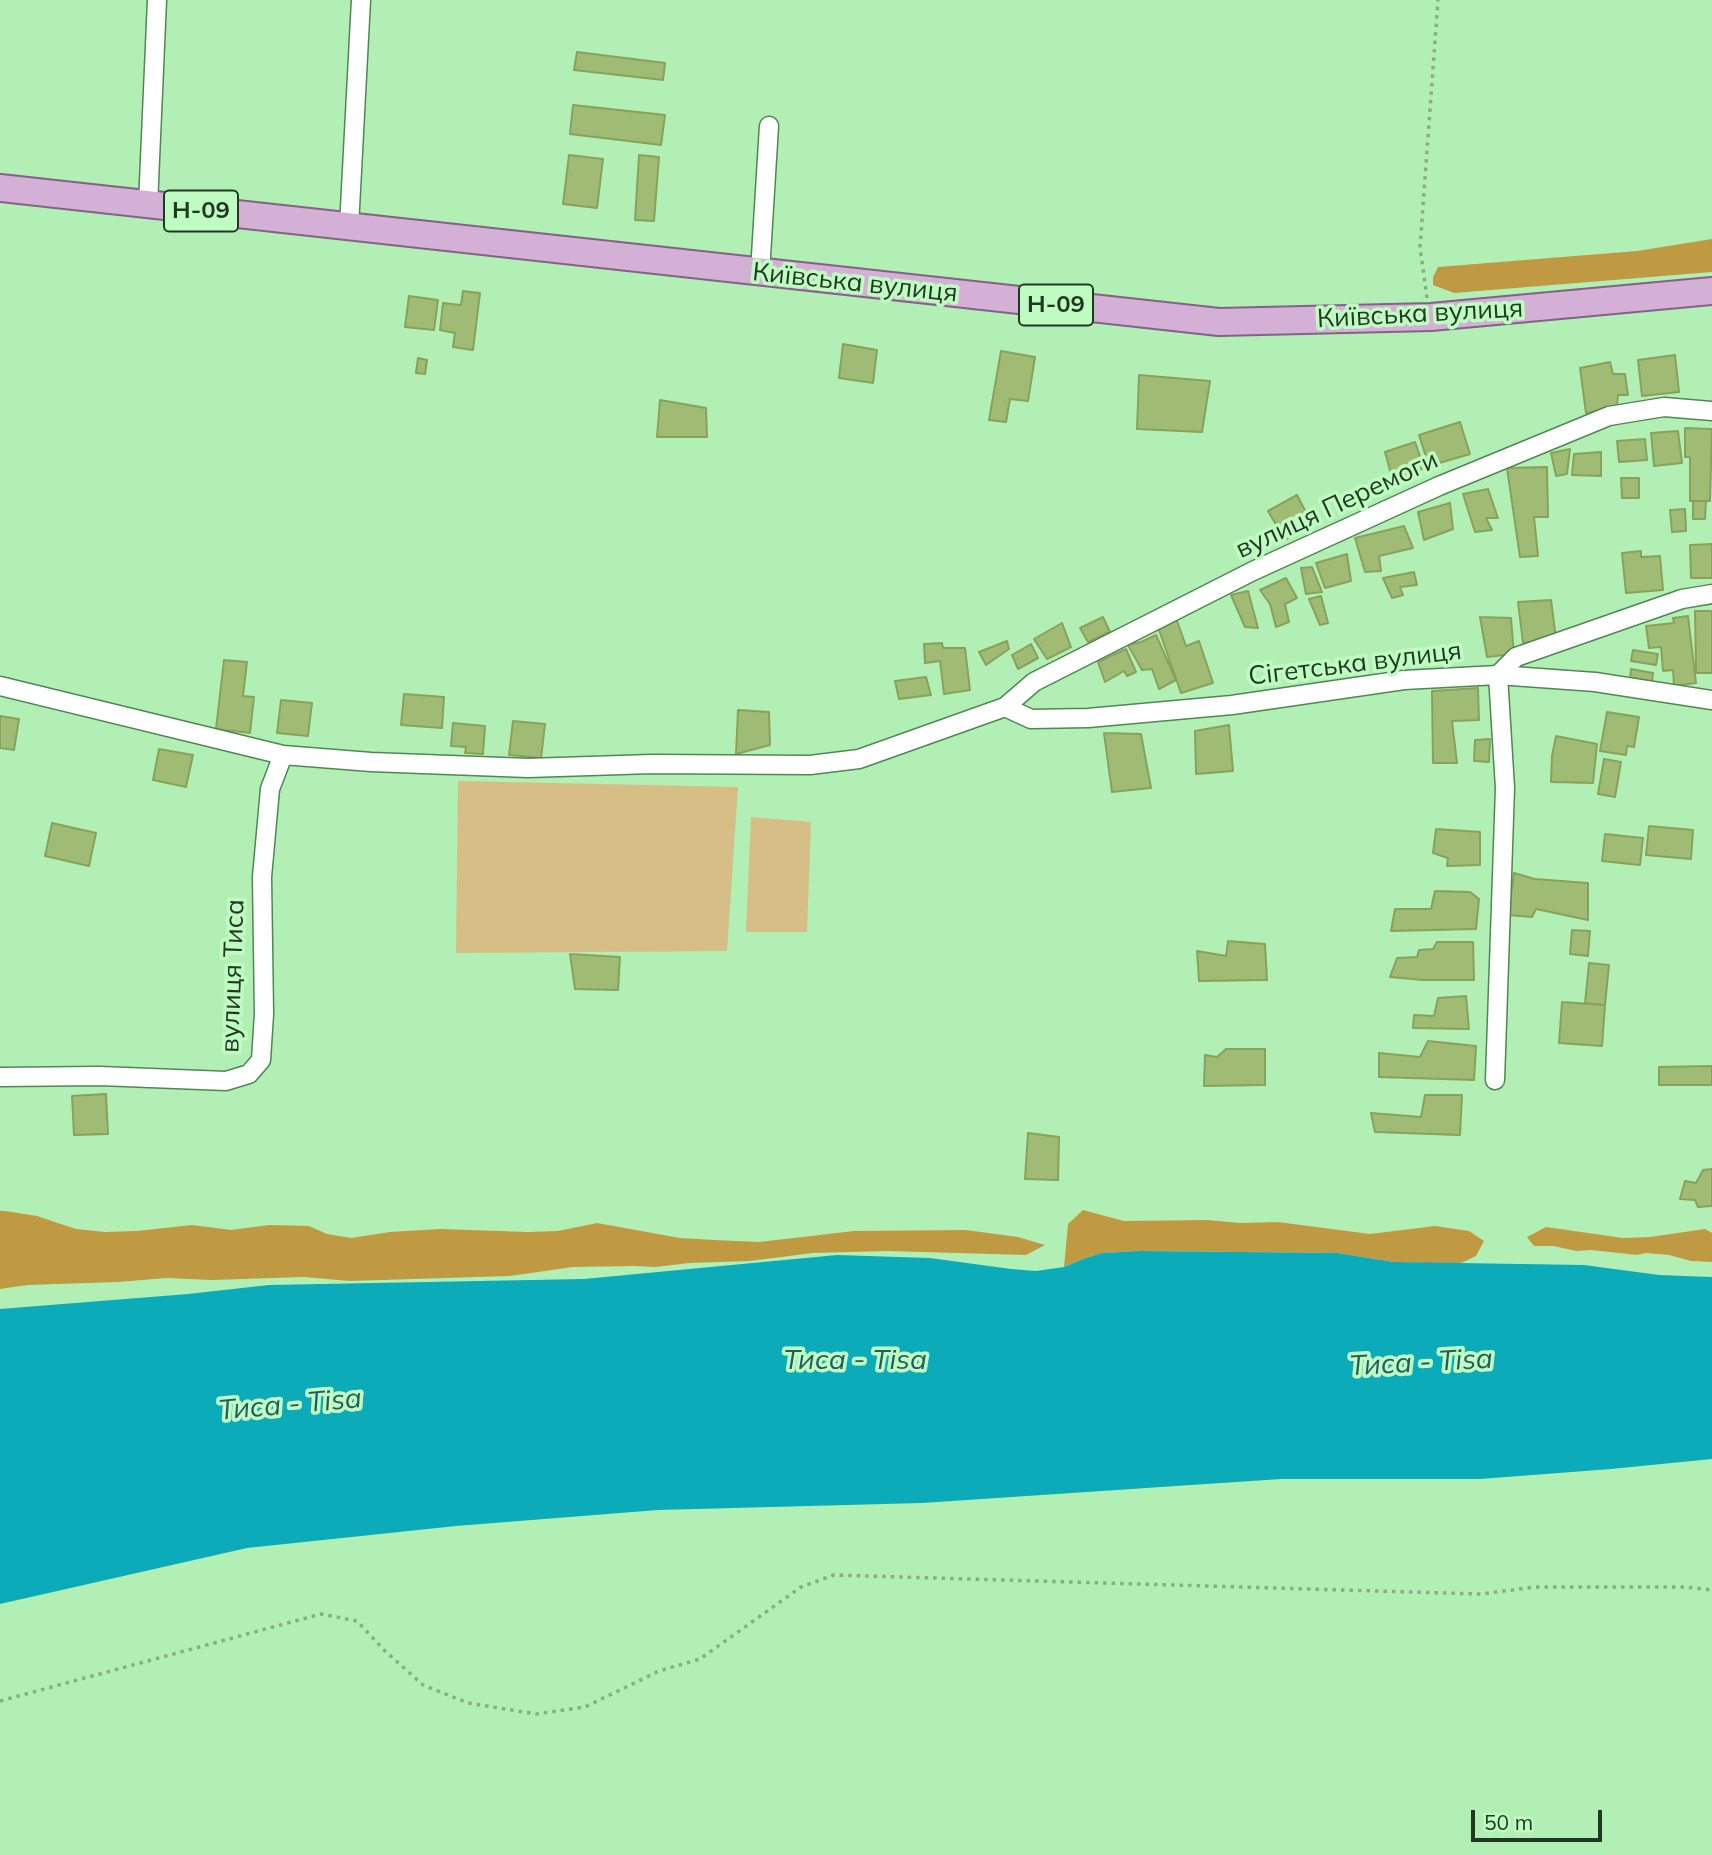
<!DOCTYPE html>
<html>
<head>
<meta charset="utf-8">
<style>
  body { margin:0 }
  #map { position:relative; width:1712px; height:1855px; overflow:hidden; background:#b2efb4; font-family:Mulish,sans-serif }
  canvas { display:block }
  .scale { position:absolute; left:1471px; top:1810px; width:131px; height:32px; box-sizing:border-box; border:4px solid #213922; border-top:0; padding-left:9px; font-size:21px; line-height:24px; white-space:nowrap; color:#213922; -webkit-text-stroke:5px #bffcc1; paint-order:stroke }
</style>
</head>
<body>
<div id="map">
<canvas width="1712" height="1855"></canvas>
<div class="scale">50 m</div>
</div>
<script>
const ctx = document.querySelector('canvas').getContext('2d');
ctx.lineJoin = 'round';
function paint(path, color) { ctx.fillStyle = color; ctx.fill(path, 'evenodd'); }
const poly = rows => new Path2D(rows.map(r => 'M' + r).join(''));
function trace(path, color, width, dash) { ctx.strokeStyle = color; ctx.lineWidth = width; ctx.lineCap = dash ? 'butt' : 'round'; ctx.setLineDash(dash || []); ctx.stroke(path); }
function write(font, color, halo, rows, align = 'center') {
  ctx.font = font + ' Mulish,sans-serif'; ctx.lineWidth = 7; ctx.setLineDash([]); ctx.textBaseline = 'middle'; ctx.strokeStyle = halo; ctx.fillStyle = color; for (const [text, x, y, turn = 0] of rows) {
    ctx.save(); ctx.translate(x, y); ctx.rotate((+turn || 0) * Math.PI / 180); ctx.textAlign = isNaN(turn) ? turn : align; if (halo) ctx.strokeText(text, 0, 0); ctx.fillText(text, 0, 0); ctx.restore();
  }
}
const green = poly([
  [458,781,738,787,727,951,456,953],
  [751,817,811,822,807,932,746,932]
]);
const forest = poly([
  [1712,239,1712,272,1454,293,1433,285,1433,277,1438,267,1637,251],
  [1083,1210,1124,1221,1207,1220,1240,1223,1278,1222,1370,1234,1435,1226,1469,1231,1484,1241,1476,1256,1459,1264,1394,1262,1337,1253,1140,1251,1102,1253,1086,1258,1064,1267,1068,1224],
  [5,1211,37,1216,76,1229,105,1232,137,1231,192,1225,231,1230,269,1225,309,1226,327,1234,351,1238,390,1232,440,1229,528,1232,558,1231,597,1223,680,1238,714,1240,759,1242,854,1231,966,1230,1018,1237,1045,1245,1026,1255,888,1251,813,1253,750,1261,689,1263,656,1267,635,1266,573,1267,510,1276,349,1281,304,1277,212,1280,166,1278,118,1282,28,1285,0,1289,0,1211],
  [1546,1227,1623,1238,1650,1237,1705,1229,1712,1233,1712,1262,1691,1261,1669,1255,1646,1253,1637,1255,1591,1250,1577,1251,1553,1246,1534,1246,1527,1237]
]);
const water = poly([
  [1140,1251,1337,1253,1394,1262,1584,1265,1659,1275,1712,1277,1712,1459,1611,1469,1480,1479,1281,1479,922,1503,658,1510,456,1526,247,1548,0,1604,0,1309,188,1294,269,1285,584,1279,837,1255,930,1258,1011,1269,1036,1271,1064,1267,1086,1258,1102,1253]
]);
const building = poly([
  [577,52,665,63,663,80,574,70,577,52],
  [573,105,665,115,661,145,570,134,573,105],
  [569,155,603,159,597,208,563,204,569,155],
  [639,155,659,157,654,221,635,220,639,155],
  [463,291,480,293,473,350,453,347,455,333,440,330,443,303,461,305,463,291],
  [409,296,438,300,434,330,405,327,409,296],
  [843,344,877,350,873,383,839,378,843,344],
  [1001,351,1035,357,1028,401,1010,399,1006,422,989,420,1001,351],
  [1675,355,1679,392,1642,396,1638,360,1675,355],
  [418,358,427,360,425,374,416,373,418,358],
  [1610,362,1613,374,1625,374,1628,395,1618,395,1617,407,1586,413,1580,368,1610,362],
  [1139,375,1210,381,1202,432,1137,429,1139,375],
  [660,400,706,408,707,437,657,437,660,400],
  [1460,422,1470,454,1429,466,1419,435,1460,422],
  [1685,428,1712,429,1710,501,1690,501,1690,457,1685,457,1685,428],
  [1678,431,1682,463,1654,466,1651,433,1678,431],
  [1645,439,1647,460,1619,462,1617,441,1645,439],
  [1415,442,1424,468,1393,481,1385,452,1415,442],
  [1570,449,1567,474,1556,476,1551,453,1570,449],
  [1601,452,1601,476,1572,475,1574,454,1601,452],
  [1547,467,1548,517,1534,517,1538,556,1520,557,1507,468,1547,467],
  [1621,478,1639,478,1639,498,1622,498,1621,478],
  [1488,489,1498,518,1486,518,1492,530,1475,532,1463,494,1488,489],
  [1297,495,1312,524,1285,540,1268,511,1297,495],
  [1693,501,1706,501,1705,519,1693,519,1693,501],
  [1450,503,1453,529,1424,540,1418,512,1450,503],
  [1685,509,1686,531,1672,532,1670,510,1685,509],
  [1404,526,1413,548,1379,556,1381,571,1365,572,1355,538,1404,526],
  [1712,544,1712,578,1691,578,1690,545,1712,544],
  [1641,551,1641,557,1660,556,1663,590,1626,593,1622,553,1641,551],
  [1347,554,1351,581,1325,588,1316,563,1347,554],
  [1312,567,1322,592,1306,594,1301,568,1312,567],
  [1414,572,1417,585,1400,587,1403,595,1392,598,1383,578,1414,572],
  [1286,578,1297,598,1285,604,1289,622,1276,627,1270,604,1260,590,1286,578],
  [1248,591,1258,628,1245,627,1231,595,1248,591],
  [1321,596,1328,623,1320,625,1309,599,1321,596],
  [1551,600,1556,639,1523,643,1518,602,1551,600],
  [1695,611,1712,611,1712,673,1696,673,1695,611],
  [1688,616,1696,683,1674,686,1673,670,1663,671,1661,647,1649,648,1646,626,1674,623,1673,618,1688,616],
  [1103,617,1110,632,1088,642,1080,628,1103,617],
  [1480,617,1511,618,1514,654,1487,657,1480,617],
  [1176,618,1186,646,1199,641,1213,683,1181,693,1158,627,1176,618],
  [1062,623,1071,647,1047,659,1034,639,1062,623],
  [1156,635,1176,680,1159,689,1152,669,1142,670,1128,645,1141,642,1156,635],
  [1007,641,1009,649,986,665,979,652,1007,641],
  [942,643,943,648,965,648,970,690,944,694,940,661,925,663,924,644,942,643],
  [1031,644,1038,658,1018,669,1012,655,1031,644],
  [1126,649,1136,672,1127,676,1124,671,1105,682,1098,662,1126,649],
  [1633,650,1658,654,1656,665,1631,661,1633,650],
  [224,660,247,662,243,696,254,697,250,733,216,729,224,660],
  [1631,669,1653,673,1652,682,1630,679,1631,669],
  [926,677,931,695,899,699,895,681,926,677],
  [1478,688,1479,720,1452,721,1457,763,1433,763,1432,691,1478,688],
  [404,694,444,697,442,728,401,725,404,694],
  [281,700,312,703,308,736,277,733,281,700],
  [738,710,769,712,770,745,736,754,738,710],
  [1607,712,1639,717,1634,747,1627,746,1626,755,1600,751,1607,712],
  [0,716,19,719,14,750,0,748,0,716],
  [513,721,545,724,541,758,509,755,513,721],
  [453,723,485,726,483,754,465,753,466,747,451,746,453,723],
  [1229,725,1233,771,1196,774,1195,731,1229,725],
  [1104,733,1141,734,1151,788,1112,792,1104,733],
  [1556,736,1597,744,1593,783,1551,782,1552,756,1556,736],
  [1490,739,1489,762,1474,761,1475,740,1490,739],
  [159,749,193,755,186,787,153,780,159,749],
  [1604,759,1621,762,1615,797,1598,794,1604,759],
  [52,823,96,833,89,866,45,856,52,823],
  [1649,826,1693,830,1691,859,1646,855,1649,826],
  [1436,829,1480,832,1480,865,1447,866,1448,858,1433,853,1436,829],
  [1605,834,1643,838,1640,865,1602,861,1605,834],
  [1514,873,1535,879,1588,883,1588,920,1536,909,1532,917,1508,915,1514,873],
  [1435,891,1470,892,1479,899,1476,929,1391,931,1395,909,1431,909,1435,891],
  [1572,930,1590,931,1588,956,1570,954,1572,930],
  [1228,941,1265,944,1267,980,1199,981,1197,951,1226,956,1228,941],
  [1437,942,1473,942,1474,980,1423,980,1390,977,1397,958,1417,957,1419,950,1433,949,1437,942],
  [570,954,620,957,618,990,575,989,570,954],
  [1589,963,1609,965,1605,1005,1585,1003,1589,963],
  [1466,996,1469,1029,1413,1028,1414,1015,1434,1016,1438,998,1466,996],
  [1562,1002,1605,1005,1602,1046,1559,1043,1562,1002],
  [1428,1041,1476,1046,1474,1080,1379,1077,1379,1053,1420,1057,1428,1041],
  [1226,1049,1265,1049,1265,1085,1204,1086,1205,1055,1217,1057,1226,1049],
  [1712,1066,1712,1085,1659,1085,1659,1067,1712,1066],
  [106,1094,108,1134,74,1135,72,1096,106,1094],
  [1425,1095,1462,1095,1460,1135,1375,1132,1371,1113,1421,1117,1425,1095],
  [1028,1133,1059,1137,1058,1180,1025,1179,1028,1133],
  [1712,1169,1712,1206,1698,1207,1695,1200,1680,1199,1685,1181,1696,1183,1703,1170,1712,1169]
]);
const path = poly([
  [1427,298,1420,247,1438,0],
  [0,1701,321,1614,357,1621,385,1651,423,1685,468,1703,536,1714,585,1707,659,1671,700,1659,801,1587,834,1575,1481,1594,1535,1587,1685,1587,1712,1590]
]);
const minor = poly([
  [148,205,157,0],
  [349,227,361,0],
  [760,272,769,126],
  [0,686,283,755,371,762,528,768,652,764,810,765,859,759,1005,707,1034,682,1253,571,1439,486,1609,416,1664,407,1712,411],
  [1005,707,1031,719,1088,718,1232,705,1404,680,1498,675,1595,682,1712,700],
  [0,1077,100,1076,226,1081,249,1074,261,1060,264,1014,262,877,270,789,283,755],
  [1495,1080,1505,788,1498,675,1516,657,1682,599,1712,594]
]);
const primary = poly([
  [0,188,1219,322,1431,317,1712,291]
]);
const shields = [
  [201,211,74],
  [1056,305,74]
];
const shieldNames = [
  ["Н-09",201,211],
  ["Н-09",1056,305]
];
const streetNames = [
  ["Київська вулиця",855,283,6],
  ["Київська вулиця",1420,314,-3],
  ["вулиця Перемоги",1337,505,-25],
  ["Сігетська вулиця",1355,664,-7],
  ["вулиця Тиса",233,976,-88]
];
const waterNames = [
  ["Тиса - Tisa",855,1361],
  ["Тиса - Tisa",1421,1363,-3],
  ["Тиса - Tisa",290,1405,-5]
];
paint(green, '#d7bd86');
paint(forest, '#c09a43');
paint(water, '#0babb9');
paint(building, '#a0bb73');
trace(building, '#88a25b', 2);
trace(minor, '#4f8852', 21);
trace(primary, '#836385', 30);
trace(path, '#82b283', 3.5, [3.5, 5]);
trace(minor, '#fff', 18);
trace(primary, '#d4afd6', 26);
for (const [x, y, w] of shields) { const box = new Path2D(); box.roundRect(x - w / 2, y - 20.5, w, 41, 5); ctx.fillStyle = '#bffcc1'; ctx.fill(box); trace(box, '#213922', 2); }
write('bold 24px', '#213922', null, shieldNames);
write('26px', '#213922', '#bffcc1', streetNames);
write('italic 28px', '#245b61', '#bffcc1', waterNames);
</script>
</body>
</html>
